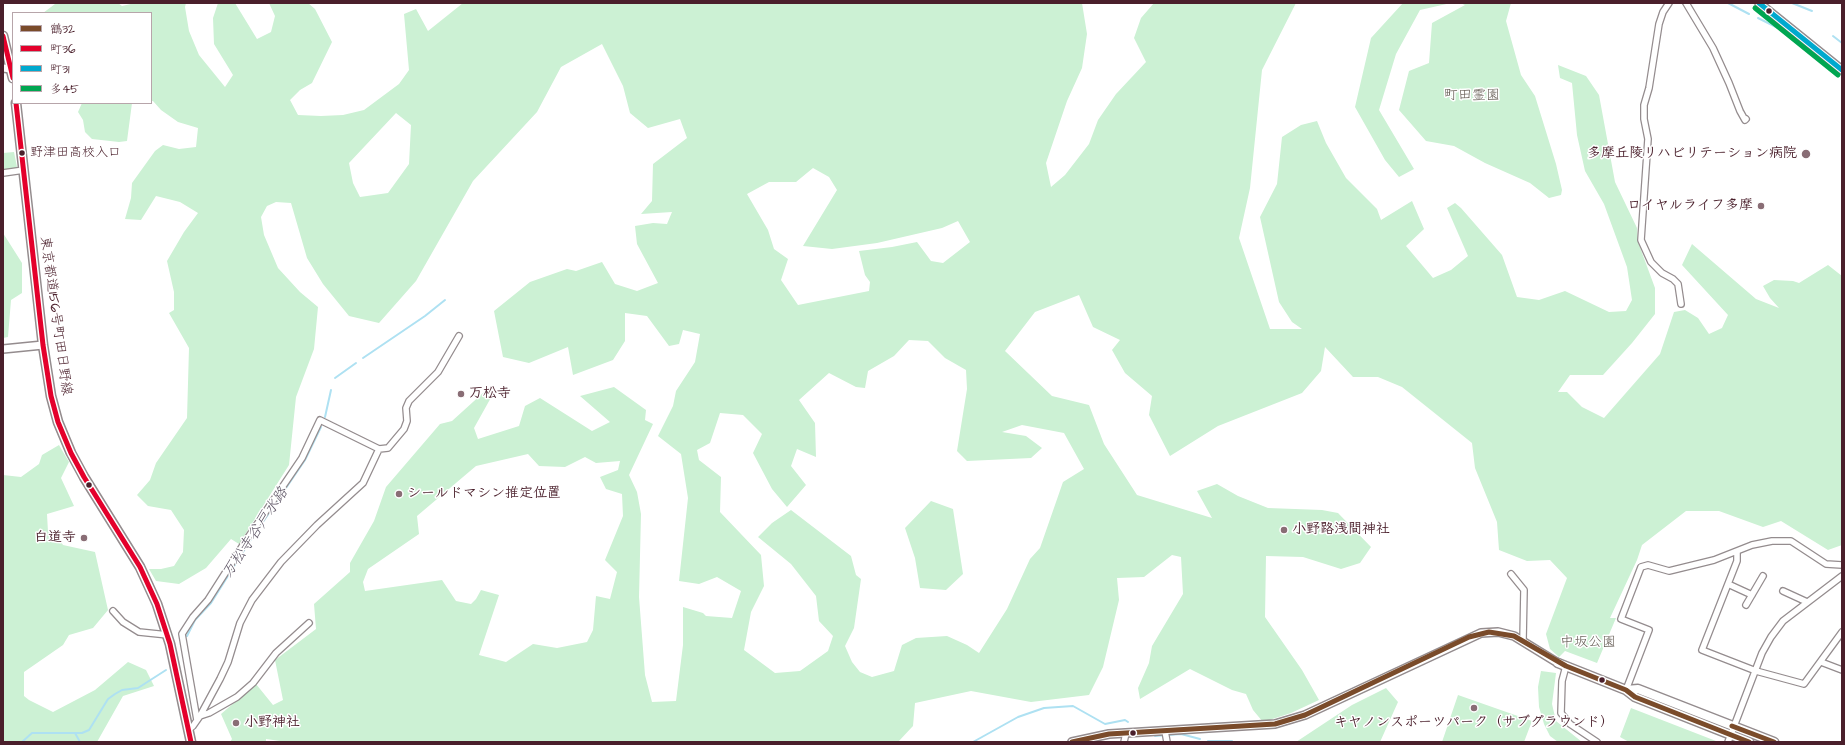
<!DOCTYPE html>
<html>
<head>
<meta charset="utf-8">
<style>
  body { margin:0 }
  #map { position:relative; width:1845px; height:745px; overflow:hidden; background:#fff; font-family:"Architects Daughter","Klee One",sans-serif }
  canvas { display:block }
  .frame { position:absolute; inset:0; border:4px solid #4a1f2b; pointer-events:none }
  .legend { position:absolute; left:12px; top:12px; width:140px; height:92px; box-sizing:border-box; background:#fff; border:1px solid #b7a5aa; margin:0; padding:5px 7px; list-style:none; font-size:12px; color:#4a1f2b }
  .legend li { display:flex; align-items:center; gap:8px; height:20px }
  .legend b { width:20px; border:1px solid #b7a5aa }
</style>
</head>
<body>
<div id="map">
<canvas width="1845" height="745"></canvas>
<div class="frame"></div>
<ul class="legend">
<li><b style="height:5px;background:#7a4b2a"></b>鶴32</li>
<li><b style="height:5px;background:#e4002b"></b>町36</li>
<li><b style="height:5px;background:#00a9ce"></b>町31</li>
<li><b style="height:5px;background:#00a651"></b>多45</li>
</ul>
</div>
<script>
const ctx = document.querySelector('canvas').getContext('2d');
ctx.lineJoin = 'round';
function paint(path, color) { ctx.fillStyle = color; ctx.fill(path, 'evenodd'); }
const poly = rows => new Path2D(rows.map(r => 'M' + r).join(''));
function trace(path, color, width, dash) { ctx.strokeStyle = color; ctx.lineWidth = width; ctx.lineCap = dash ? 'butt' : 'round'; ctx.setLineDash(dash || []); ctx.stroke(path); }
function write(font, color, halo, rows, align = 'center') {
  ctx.font = font + ' "Architects Daughter","Klee One",sans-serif'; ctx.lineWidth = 3; ctx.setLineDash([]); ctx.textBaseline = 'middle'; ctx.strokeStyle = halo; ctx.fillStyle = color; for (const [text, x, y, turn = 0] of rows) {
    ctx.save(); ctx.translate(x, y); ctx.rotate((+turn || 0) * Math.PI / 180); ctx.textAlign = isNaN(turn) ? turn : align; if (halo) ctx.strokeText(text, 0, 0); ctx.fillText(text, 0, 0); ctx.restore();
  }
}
const green = poly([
  [65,3,118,3,122,6,135,3,186,3,185,7,189,31,199,55,225,87,233,75,214,44,213,18,218,3,235,3,257,39,271,32,275,16,269,3,308,3,315,9,332,42,312,83,300,90,290,100,298,115,321,116,343,115,364,110,399,84,409,70,404,14,416,9,428,31,463,3,1082,3,1087,34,1082,68,1067,101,1046,163,1051,187,1065,175,1089,144,1098,120,1116,94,1146,62,1134,38,1141,18,1154,3,1296,3,1262,70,1250,188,1239,238,1270,329,1302,329,1292,322,1279,302,1260,217,1277,184,1282,137,1301,125,1317,121,1326,143,1346,178,1377,209,1381,220,1412,201,1424,229,1406,246,1433,278,1451,270,1468,256,1447,208,1455,203,1461,208,1502,255,1517,297,1539,300,1565,291,1609,312,1626,311,1632,300,1627,267,1604,204,1585,171,1577,135,1572,83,1560,78,1558,65,1586,76,1599,95,1615,182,1637,228,1638,242,1655,288,1655,314,1632,343,1603,375,1570,375,1558,392,1567,392,1582,407,1604,418,1660,354,1674,312,1685,310,1698,318,1709,334,1722,328,1728,315,1682,265,1692,244,1756,299,1779,308,1770,298,1763,286,1774,280,1793,281,1799,283,1828,265,1842,276,1842,545,1828,550,1781,521,1763,527,1719,511,1686,511,1642,545,1637,560,1610,618,1616,618,1597,663,1565,651,1559,657,1550,649,1546,634,1567,578,1550,560,1527,561,1499,550,1497,522,1475,468,1472,443,1402,387,1378,377,1353,377,1325,347,1321,371,1302,393,1218,426,1170,456,1149,415,1152,396,1125,373,1112,350,1120,340,1093,327,1079,295,1035,312,1005,351,1052,396,1089,405,1104,444,1137,495,1212,518,1197,491,1217,484,1238,496,1268,508,1322,510,1338,513,1371,547,1360,563,1341,569,1303,557,1266,556,1265,617,1302,670,1319,700,1291,713,1263,722,1253,710,1246,694,1232,690,1190,669,1140,699,1138,688,1149,663,1152,646,1183,594,1181,557,1172,555,1144,577,1117,578,1119,600,1103,667,1089,695,1031,702,971,691,915,703,913,726,898,742,287,742,266,739,266,742,230,742,232,739,221,714,256,684,273,705,283,700,275,660,316,629,314,604,350,572,350,563,374,521,386,487,440,424,452,421,484,392,493,394,474,428,478,439,519,426,525,406,540,398,592,431,610,422,580,396,614,387,646,410,645,420,653,424,629,475,637,492,641,514,639,597,645,675,652,702,676,701,683,645,683,607,703,613,706,616,732,618,741,591,717,577,699,584,679,581,688,498,681,454,658,436,673,406,676,391,695,362,700,334,683,330,679,344,669,346,647,316,625,313,625,341,613,360,573,375,568,347,529,363,503,357,494,311,530,282,567,269,576,271,602,262,615,284,637,291,658,283,637,244,635,226,653,223,667,224,672,212,641,214,652,201,653,164,687,138,680,119,648,128,630,113,623,86,602,44,561,67,537,112,473,181,416,281,379,323,349,316,323,284,307,258,291,203,276,202,267,206,261,217,264,235,278,268,300,292,318,307,314,349,296,397,289,465,239,544,231,539,206,568,179,584,156,581,149,569,161,569,174,566,183,552,184,530,171,510,148,506,137,495,150,480,156,463,187,418,189,348,169,313,174,310,174,292,167,261,184,232,198,213,180,202,156,196,141,220,125,219,131,198,132,183,155,151,163,145,179,149,196,147,198,128,178,122,161,110,153,101,151,101,151,13,43,13,55,4],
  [396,113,411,125,409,164,388,193,360,197,353,183,349,163],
  [813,168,829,177,837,190,803,246,832,249,877,243,942,228,958,221,970,242,943,263,931,261,917,242,892,247,859,251,865,275,870,282,869,291,798,305,781,280,788,259,774,249,768,230,747,194,769,182,796,182],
  [909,340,928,341,945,358,966,370,967,389,957,451,967,461,1031,458,1042,448,1026,436,1002,432,1022,425,1064,433,1084,469,1063,482,1040,548,1030,559,1007,609,979,653,967,645,947,636,916,638,902,645,894,671,872,677,860,672,852,662,845,646,854,628,861,579,856,575,851,556,791,510,772,523,758,537,791,564,816,596,819,621,833,636,828,651,800,671,775,673,744,650,751,612,764,586,761,555,720,512,721,477,699,460,697,450,710,443,720,413,743,415,762,434,753,453,772,489,787,507,806,485,791,466,797,449,816,457,815,423,799,400,829,373,856,387,865,388,868,371,894,356],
  [528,454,539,466,565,467,585,457,596,463,620,461,618,470,600,477,606,489,622,494,623,516,605,560,617,572,610,599,596,596,593,630,587,642,557,648,533,644,506,662,479,655,499,595,481,590,476,599,471,604,456,601,442,580,365,591,363,582,368,569,419,534,417,516,476,466],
  [1403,3,1451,3,1420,10,1396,54,1379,110,1414,169,1399,177,1385,160,1355,107,1371,38],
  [1460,3,1511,3,1506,21,1521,75,1535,96,1556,164,1562,190,1561,195,1549,198,1530,183,1485,163,1454,146,1426,141,1399,110,1409,71,1429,63,1432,23,1465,5],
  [82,103,132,103,127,141,119,142,92,139,85,132,83,120,78,112],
  [14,152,17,167,15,169,3,170,3,153],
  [3,233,22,263,22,293,11,300,8,337,3,338],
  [59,445,69,462,61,478,74,506,47,514,48,532,57,536,63,545,95,552,108,610,93,628,69,635,63,645,24,672,24,696,29,700,53,712,95,690,128,662,146,670,154,686,123,696,97,742,3,742,3,475,21,477,39,464,42,455],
  [931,501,953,509,963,574,946,590,920,588,915,558,905,528],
  [1541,671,1556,673,1552,704,1556,721,1582,742,1558,742,1550,736,1544,724,1539,707,1538,687],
  [1386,688,1398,702,1380,742,1296,742,1352,705],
  [1458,695,1532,721,1524,742,1442,742],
  [1631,708,1716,741,1629,742,1620,737]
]);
const stream = poly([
  [1728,3,1749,14],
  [1792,3,1812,11],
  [1758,18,1780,29],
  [1833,36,1842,43],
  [363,358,425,316,445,300],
  [335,378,356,363],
  [325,417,331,390],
  [187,636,195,620,211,603,248,544,305,460,321,427],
  [75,733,82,733,89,730,108,699,115,694,122,690,138,688,166,670],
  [1155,736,1181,734,1200,739],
  [1208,741,1232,741],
  [22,742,32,733,75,733,80,742],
  [973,742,1018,717,1044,708,1073,706,1105,724,1125,720,1128,722]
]);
const minor = poly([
  [1669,3,1663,12,1659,24,1649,88,1644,105,1644,119,1648,139,1641,240,1651,262,1662,273,1673,279,1678,284,1681,304],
  [1686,3,1713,48,1729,83,1740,111,1745,120,1746,119],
  [3,173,24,170],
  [1737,551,1737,561,1702,650,1756,671,1804,684,1842,632],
  [1511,574,1524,590,1523,640],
  [1728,584,1752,595],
  [1783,591,1807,602],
  [1746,605,1763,576],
  [113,611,123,622,139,632,168,635],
  [1821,662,1842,670],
  [1566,666,1562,681,1561,713,1570,724,1597,742],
  [1626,690,1649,630,1621,619,1641,567,1648,565,1669,571,1714,560,1752,545,1772,541,1791,541,1826,564,1842,565],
  [200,716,209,713,237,697,253,683,276,653,309,623],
  [197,720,182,634,193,617,208,600,245,542,302,458,320,420,379,449,388,448,404,429,407,421,406,408,409,401,438,372,459,336],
  [188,730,193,726,200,716,220,679,228,662,240,623,252,600,281,562,317,525,363,483,379,449],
  [1165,731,1167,742],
  [1124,742,1126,733],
  [1728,742,1762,653,1771,637,1783,621,1842,576]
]);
const tertiary = poly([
  [1759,3,1842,70],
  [3,68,11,69],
  [3,349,43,345],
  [1072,742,1109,734,1275,724,1305,715,1481,633,1498,632,1514,636,1558,663]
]);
const secondary = poly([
  [3,36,13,78],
  [16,103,43,345,51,396,58,422,71,453,84,477,140,567,157,604,170,644,191,742],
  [1558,663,1626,690,1635,697,1749,742],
  [1626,690,1638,689,1774,742]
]);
const bus1 = poly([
  [1732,726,1774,742],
  [1072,742,1109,734,1275,724,1305,715,1469,637,1489,632,1514,636,1566,666,1626,690,1635,697,1749,742]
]);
const bus2 = poly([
  [3,36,13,78],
  [16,103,43,345,51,396,58,422,71,453,84,477,140,567,157,604,170,644,191,742]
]);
const bus3 = poly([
  [1759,3,1842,70]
]);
const bus4 = poly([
  [1755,8,1838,75]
]);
const markers = [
  [1769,11,3.5,"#4a1f2b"],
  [22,153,3.5,"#4a1f2b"],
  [1806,154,5,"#896d75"],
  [1761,206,4,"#896d75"],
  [461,394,4,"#896d75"],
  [89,485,3.5,"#4a1f2b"],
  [399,494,4,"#896d75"],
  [1284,530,4,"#896d75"],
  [84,538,4,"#896d75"],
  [1602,680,3.5,"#4a1f2b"],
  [1474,708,4,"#896d75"],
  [236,723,4,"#896d75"],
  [1133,733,3.5,"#4a1f2b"]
];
const busNames = [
  ["野津田高校入口",30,153]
];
const parkNames = [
  ["町田霊園",1472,96],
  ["中坂公園",1588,643]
];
const poiNames = [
  ["多摩丘陵リハビリテーション病院",1797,154,"right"],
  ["ロイヤルライフ多摩",1753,206,"right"],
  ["万松寺",469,394],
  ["シールドマシン推定位置",407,494],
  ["小野路浅間神社",1292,530],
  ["白道寺",76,538,"right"],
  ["小野神社",244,723],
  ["キヤノンスポーツパーク（サブグラウンド）",1474,723,"center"]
];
const streetNames = [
  ["東京都道156号町田日野線",55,316,82]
];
const waterNames = [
  ["万松寺谷戸水路",256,533,-56]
];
paint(green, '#ccf1d4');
trace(stream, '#aee1f2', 2);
trace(minor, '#948c8e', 8);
trace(tertiary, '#948c8e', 10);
trace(secondary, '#948c8e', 11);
trace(minor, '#fff', 5.5);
trace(tertiary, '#fff', 7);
trace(secondary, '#fff', 8);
trace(bus1, '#7a4b2a', 5);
trace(bus2, '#e4002b', 5);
trace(bus3, '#00a9ce', 5);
trace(bus4, '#00a651', 5);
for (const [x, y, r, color] of markers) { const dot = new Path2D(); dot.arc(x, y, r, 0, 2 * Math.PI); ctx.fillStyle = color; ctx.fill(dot); trace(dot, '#fff', 1.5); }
write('13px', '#4a1f2b', '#fff', busNames, 'left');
write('14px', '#645b53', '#fff', parkNames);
write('bold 14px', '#4a1f2b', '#fff', poiNames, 'left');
write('14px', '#4a1f2b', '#fff', streetNames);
write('italic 15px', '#5e5565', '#fff', waterNames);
</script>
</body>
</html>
